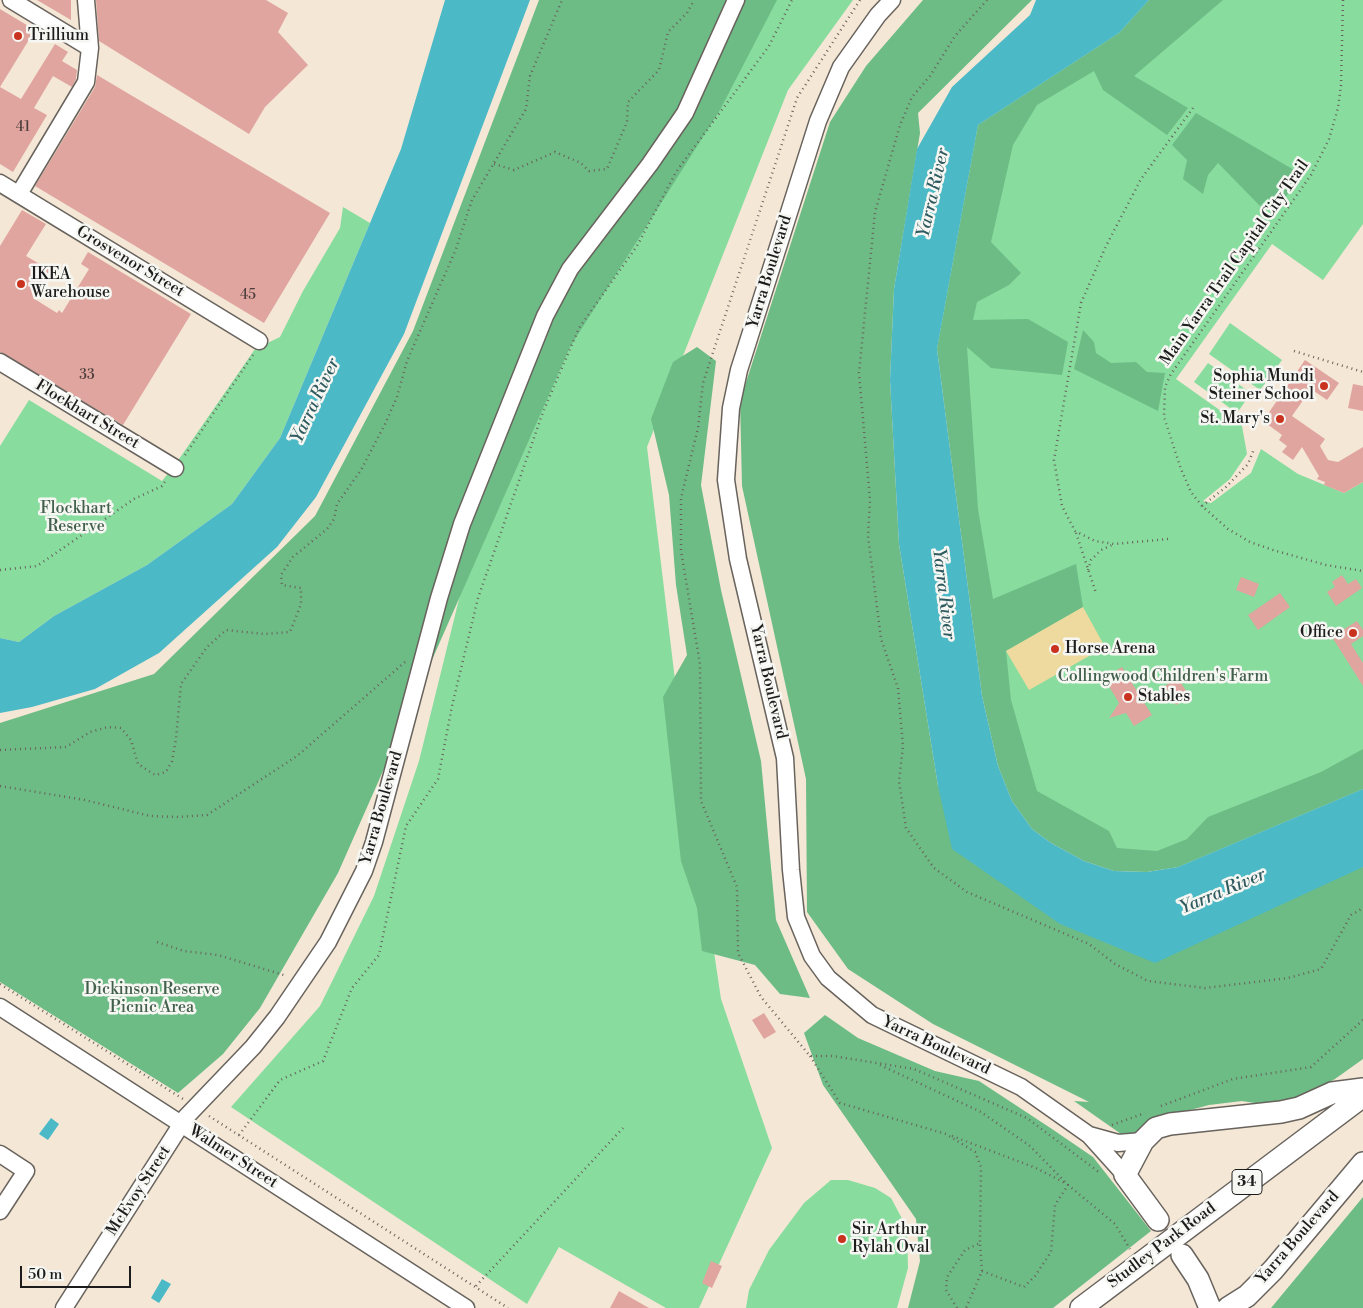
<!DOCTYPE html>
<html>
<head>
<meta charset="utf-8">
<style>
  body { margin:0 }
  #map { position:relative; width:1363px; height:1308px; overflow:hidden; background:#f4e7d6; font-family:"Libre Bodoni",serif }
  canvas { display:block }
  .scale { position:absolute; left:20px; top:1266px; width:111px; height:22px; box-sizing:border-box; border:2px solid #1c1c1c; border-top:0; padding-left:6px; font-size:15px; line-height:18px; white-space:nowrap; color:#1c1c1c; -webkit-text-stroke:4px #f6f6f2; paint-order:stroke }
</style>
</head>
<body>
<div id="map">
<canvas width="1363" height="1308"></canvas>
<div class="scale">50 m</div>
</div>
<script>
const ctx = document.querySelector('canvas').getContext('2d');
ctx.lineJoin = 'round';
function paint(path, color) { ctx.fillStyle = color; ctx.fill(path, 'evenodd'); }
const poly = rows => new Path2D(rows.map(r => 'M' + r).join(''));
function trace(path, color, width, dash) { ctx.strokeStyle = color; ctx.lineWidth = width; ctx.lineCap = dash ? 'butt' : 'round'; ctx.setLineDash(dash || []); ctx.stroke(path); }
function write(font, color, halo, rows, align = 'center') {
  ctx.font = font + ' "Libre Bodoni",serif'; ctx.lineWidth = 5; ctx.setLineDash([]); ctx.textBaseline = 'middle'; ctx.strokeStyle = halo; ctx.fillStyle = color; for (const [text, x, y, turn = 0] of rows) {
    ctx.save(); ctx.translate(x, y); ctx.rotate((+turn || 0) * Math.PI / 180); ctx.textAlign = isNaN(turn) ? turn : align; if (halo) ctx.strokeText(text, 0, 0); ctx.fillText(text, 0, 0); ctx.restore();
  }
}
const green = poly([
  [758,0,853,0,788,90,647,447,681,730,721,999,772,1148,699,1308,666,1308,559,1247,527,1304,231,1107,320,1006,374,896,419,761,462,587,505,443],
  [1149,0,1363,0,1363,224,1323,280,1272,244,1176,379,1242,426,1247,454,1230,479,1203,501,1211,503,1251,473,1261,449,1298,474,1344,493,1363,482,1363,789,1178,867,1032,829,937,349,978,125,1119,33],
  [343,207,370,223,280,438,232,504,147,565,54,616,19,642,0,638,0,446,29,400,162,481,177,462,255,349,280,337,303,291,340,228],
  [1230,323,1282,360,1260,390,1209,354],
  [1208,363,1251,393,1237,413,1194,382],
  [831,1180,848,1180,875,1188,891,1198,907,1228,908,1268,897,1308,746,1308,749,1290,769,1250,804,1203]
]);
const forest = poly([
  [539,0,777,0,720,110,570,347,338,873,260,1008,223,1054,178,1093,0,982,0,723,154,674,315,516,413,331],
  [923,0,1032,0,918,113,920,133,894,289,890,380,899,544,938,786,1060,924,1363,867,1363,1059,1335,1079,1299,1099,1267,1105,1242,1101,1209,1105,1179,1113,1132,1135,1121,1134,1074,1101,1089,1102,933,1024,848,969,807,912,806,779,742,486,740,401,830,122,866,66],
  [1149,0,1223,0,1134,76,1188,108,1167,135,1103,90,1094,71,1037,105,1013,145,991,242,1021,273,1009,285,977,302,973,320,1028,319,1068,342,1062,375,991,368,967,347,978,509,993,599,1076,564,1083,607,1006,651,1011,700,1037,791,1109,831,1117,848,1157,851,1187,839,1208,817,1321,772,1363,749,1363,789,1178,867,1147,872,1114,871,1084,861,1051,843,1032,829,1012,801,998,766,982,696,937,349,978,125,1119,33],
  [1196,113,1301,174,1277,210,1268,198,1260,206,1218,163,1208,175,1203,194,1183,179,1187,160,1172,145],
  [1083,330,1094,342,1096,353,1111,363,1136,362,1147,372,1165,373,1158,411,1074,369],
  [697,347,716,361,701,485,721,590,761,761,776,920,810,998,780,994,755,965,702,951,697,908,681,861,663,697,687,655,676,585,669,495,651,419,673,362],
  [825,1015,858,1038,935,1071,979,1081,1052,1129,1093,1157,1151,1231,1053,1308,908,1308,920,1261,916,1219,823,1085,804,1033],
  [1363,1197,1363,1308,1271,1308]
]);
const sand = poly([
  [1083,607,1105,647,1029,690,1006,651]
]);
const water = poly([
  [445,0,530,0,404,334,316,497,277,547,159,653,95,689,32,707,0,713,0,638,19,642,54,616,147,565,232,504,280,438,401,149],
  [1036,0,1149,0,1119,33,978,125,937,349,982,696,998,766,1012,801,1032,829,1051,843,1084,861,1114,871,1147,872,1178,867,1363,789,1363,867,1155,963,1060,924,952,849,938,786,899,544,890,380,894,289,917,149,952,87,1030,15],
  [51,1118,59,1124,48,1140,39,1134],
  [162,1279,171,1284,159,1303,151,1298]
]);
const building = poly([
  [37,0,71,0,71,20],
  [96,0,266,0,288,13,278,32,308,65,265,107,249,134,99,41],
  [0,9,35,30,0,87,21,99,55,44,68,52,62,61,77,70,76,79,72,87,53,76,34,108,47,115,13,172,0,164],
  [97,75,330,213,264,323,35,186,95,87],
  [22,210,46,224,26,256,50,270,33,298,57,313,59,310,62,313,89,269,81,264,88,252,191,314,123,425,0,352,0,246],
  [1305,360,1339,383,1327,400,1311,389,1292,416,1325,439,1320,446,1328,460,1338,462,1363,447,1363,482,1344,493,1324,485,1325,482,1317,479,1319,476,1302,447,1293,460,1282,452,1287,446,1279,440,1282,435,1263,421],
  [1353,384,1363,386,1363,411,1348,408],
  [1342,575,1348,584,1356,579,1362,588,1336,606,1327,592,1335,587,1332,582],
  [1241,577,1259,584,1254,597,1236,590],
  [1280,593,1290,607,1258,630,1248,615],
  [1357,621,1363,630,1363,636,1351,644,1363,663,1363,686,1332,637],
  [1122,667,1152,715,1134,726,1126,713,1109,718,1119,703,1104,678],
  [1178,678,1190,697,1176,705,1165,686],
  [764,1013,776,1032,764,1039,752,1020],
  [711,1261,722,1266,712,1288,702,1283],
  [619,1291,649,1308,610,1308]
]);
const path = poly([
  [860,0,797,98,703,383,698,428,681,498,681,551,700,664,701,801,737,887,738,953,761,997,810,1056,833,1056,914,1069,1027,1118,1100,1173],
  [987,0,955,36,930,76,912,97,900,125,875,212,859,373,870,500,868,536,881,639,898,688,903,746,899,781,906,828,934,868,967,892,1089,944,1115,964,1148,981,1205,988,1288,978,1321,969,1351,915,1363,908],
  [1343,0,1341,85,1338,108,1329,139,1311,175,1171,374,1165,387,1164,417,1181,469,1191,492,1202,506,1228,529,1250,542,1273,550,1326,565,1363,571],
  [494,164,514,170,555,152,581,163,589,171,607,169,627,122,628,102,659,70,668,32,687,13,694,0],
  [1294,351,1363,372],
  [185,455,253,355],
  [1202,506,1226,487,1248,464,1254,449],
  [1076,533,1096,593],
  [1168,539,1114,544,1095,541,1075,531,1062,506,1054,460,1081,303,1106,246,1141,179,1193,108],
  [0,570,37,566,134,499,162,486,166,480],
  [1088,570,1091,560,1101,550,1112,545],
  [0,750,66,747,90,732,108,727,121,728,131,740,138,764,155,775,166,772,172,761,176,739,181,684,207,647,226,630,264,634,290,632,301,604,301,588,282,585,281,575,293,557,327,529,334,519,337,504,361,470,385,424,397,397,407,361,456,249,472,200,526,109,530,76,562,0],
  [0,786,85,800,150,816,178,817,207,815,297,756,405,662],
  [157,942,184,951,218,955,287,976],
  [0,984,183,1099],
  [810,1056,840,1103,946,1134,975,1152,981,1167,980,1243],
  [880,1065,981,1112,1030,1146,1068,1185],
  [1161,1106,1233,1079,1311,1067,1363,1020],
  [209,1116,508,1308],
  [1112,1125,1145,1113],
  [239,1135,280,1080,323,1061,352,988,379,955,406,826,438,779,452,706,478,598,543,412,579,328,637,246,676,172,769,46,792,0],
  [952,1136,1036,1168,1065,1183],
  [982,1271,1024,1287,1035,1276,1051,1252,1055,1205,1068,1185,1115,1224,1130,1249],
  [476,1286,623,1128],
  [957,1308,946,1290,947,1277,965,1250,980,1243,982,1271,966,1308]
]);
const minor = poly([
  [11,0,90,48],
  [892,0,878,15,841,67,818,121,739,370,731,408,726,480,738,559,785,758,791,870,796,917,812,956,828,978,872,1015,1021,1087,1089,1135,1125,1175],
  [0,183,259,341],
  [19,194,86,82,90,48,86,0],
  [0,362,175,468],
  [0,1007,466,1308],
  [1089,1135,1118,1143,1143,1141],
  [0,1154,26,1171,0,1211],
  [64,1308,186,1117,253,1047,277,1017,328,942,364,871,374,842,439,598,462,524,545,316,570,269,650,164,685,113,736,0]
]);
const major = poly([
  [1158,1220,1125,1175,1143,1141,1156,1128,1170,1124,1281,1112,1299,1108,1332,1093,1363,1089],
  [1182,1255,1198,1279,1210,1308],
  [1081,1308,1363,1096],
  [1228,1308,1247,1296,1273,1270,1363,1163]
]);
const markers = [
  [18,36,5,"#c8321e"],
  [21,284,5,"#c8321e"],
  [1324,386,5,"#c8321e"],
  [1280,419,5,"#c8321e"],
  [1353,633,5,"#c8321e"],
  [1055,649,5,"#c8321e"],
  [1128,697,5,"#c8321e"],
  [842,1239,5,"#c8321e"]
];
const numberNames = [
  ["41",23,128],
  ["45",248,296],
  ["33",87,376]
];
const shields = [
  [1247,1182,30]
];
const shieldNames = [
  ["34",1247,1182]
];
const poiNames = [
  ["Trillium",28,36],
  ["IKEA",31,275],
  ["Warehouse",31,293],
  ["Sophia Mundi",1314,377,"right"],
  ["Steiner School",1314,395,"right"],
  ["St. Mary's",1270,419,"right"],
  ["Office",1343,633,"right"],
  ["Horse Arena",1065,649],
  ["Stables",1138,697],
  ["Sir Arthur",852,1230],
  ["Rylah Oval",852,1248]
];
const streetNames = [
  ["Grosvenor Street",130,262,31],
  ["Main Yarra Trail Capital City Trail",1235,263,-55],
  ["Yarra Boulevard",770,272,-73],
  ["Flockhart Street",87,415,31],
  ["Yarra Boulevard",768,682,77],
  ["Yarra Boulevard",382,808,-74],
  ["Yarra Boulevard",936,1046,25],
  ["Walmer Street",233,1157,33],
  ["McEvoy Street",139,1191,-57],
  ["Yarra Boulevard",1298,1238,-49],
  ["Studley Park Road",1162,1246,-37]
];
const parkNames = [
  ["Flockhart",76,509],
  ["Reserve",76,527],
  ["Collingwood Children's Farm",1163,677],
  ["Dickinson Reserve",152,990],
  ["Picnic Area",152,1008]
];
const waterNames = [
  ["Yarra River",934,193,-77],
  ["Yarra River",316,401,-65],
  ["Yarra River",943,594,83],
  ["Yarra River",1223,892,-23]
];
paint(green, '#87dc9e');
paint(forest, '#6dbc85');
paint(sand, '#eeda9e');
paint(water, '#4cb9c6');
paint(building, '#e0a59f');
trace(minor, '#68635d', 19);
trace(major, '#68635d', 24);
trace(path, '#68635d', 2.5, [1, 4]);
trace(minor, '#fff', 16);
trace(major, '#fff', 21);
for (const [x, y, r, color] of markers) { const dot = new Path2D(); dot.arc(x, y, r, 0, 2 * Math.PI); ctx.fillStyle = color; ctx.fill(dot); trace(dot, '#f6f6f2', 2); }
write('14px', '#4d3e3d', null, numberNames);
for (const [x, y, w] of shields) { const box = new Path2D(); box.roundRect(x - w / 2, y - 12.5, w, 25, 4); ctx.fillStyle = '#f6f6f2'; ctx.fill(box); trace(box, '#1c1c1c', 1); }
write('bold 15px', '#1c1c1c', null, shieldNames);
write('16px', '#1c1c1c', '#f6f6f2', poiNames, 'left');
write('16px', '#1c1c1c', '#f6f6f2', streetNames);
write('16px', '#415f4a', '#f6f6f2', parkNames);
write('italic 18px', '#2f5b60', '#f6f6f2', waterNames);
</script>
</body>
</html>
